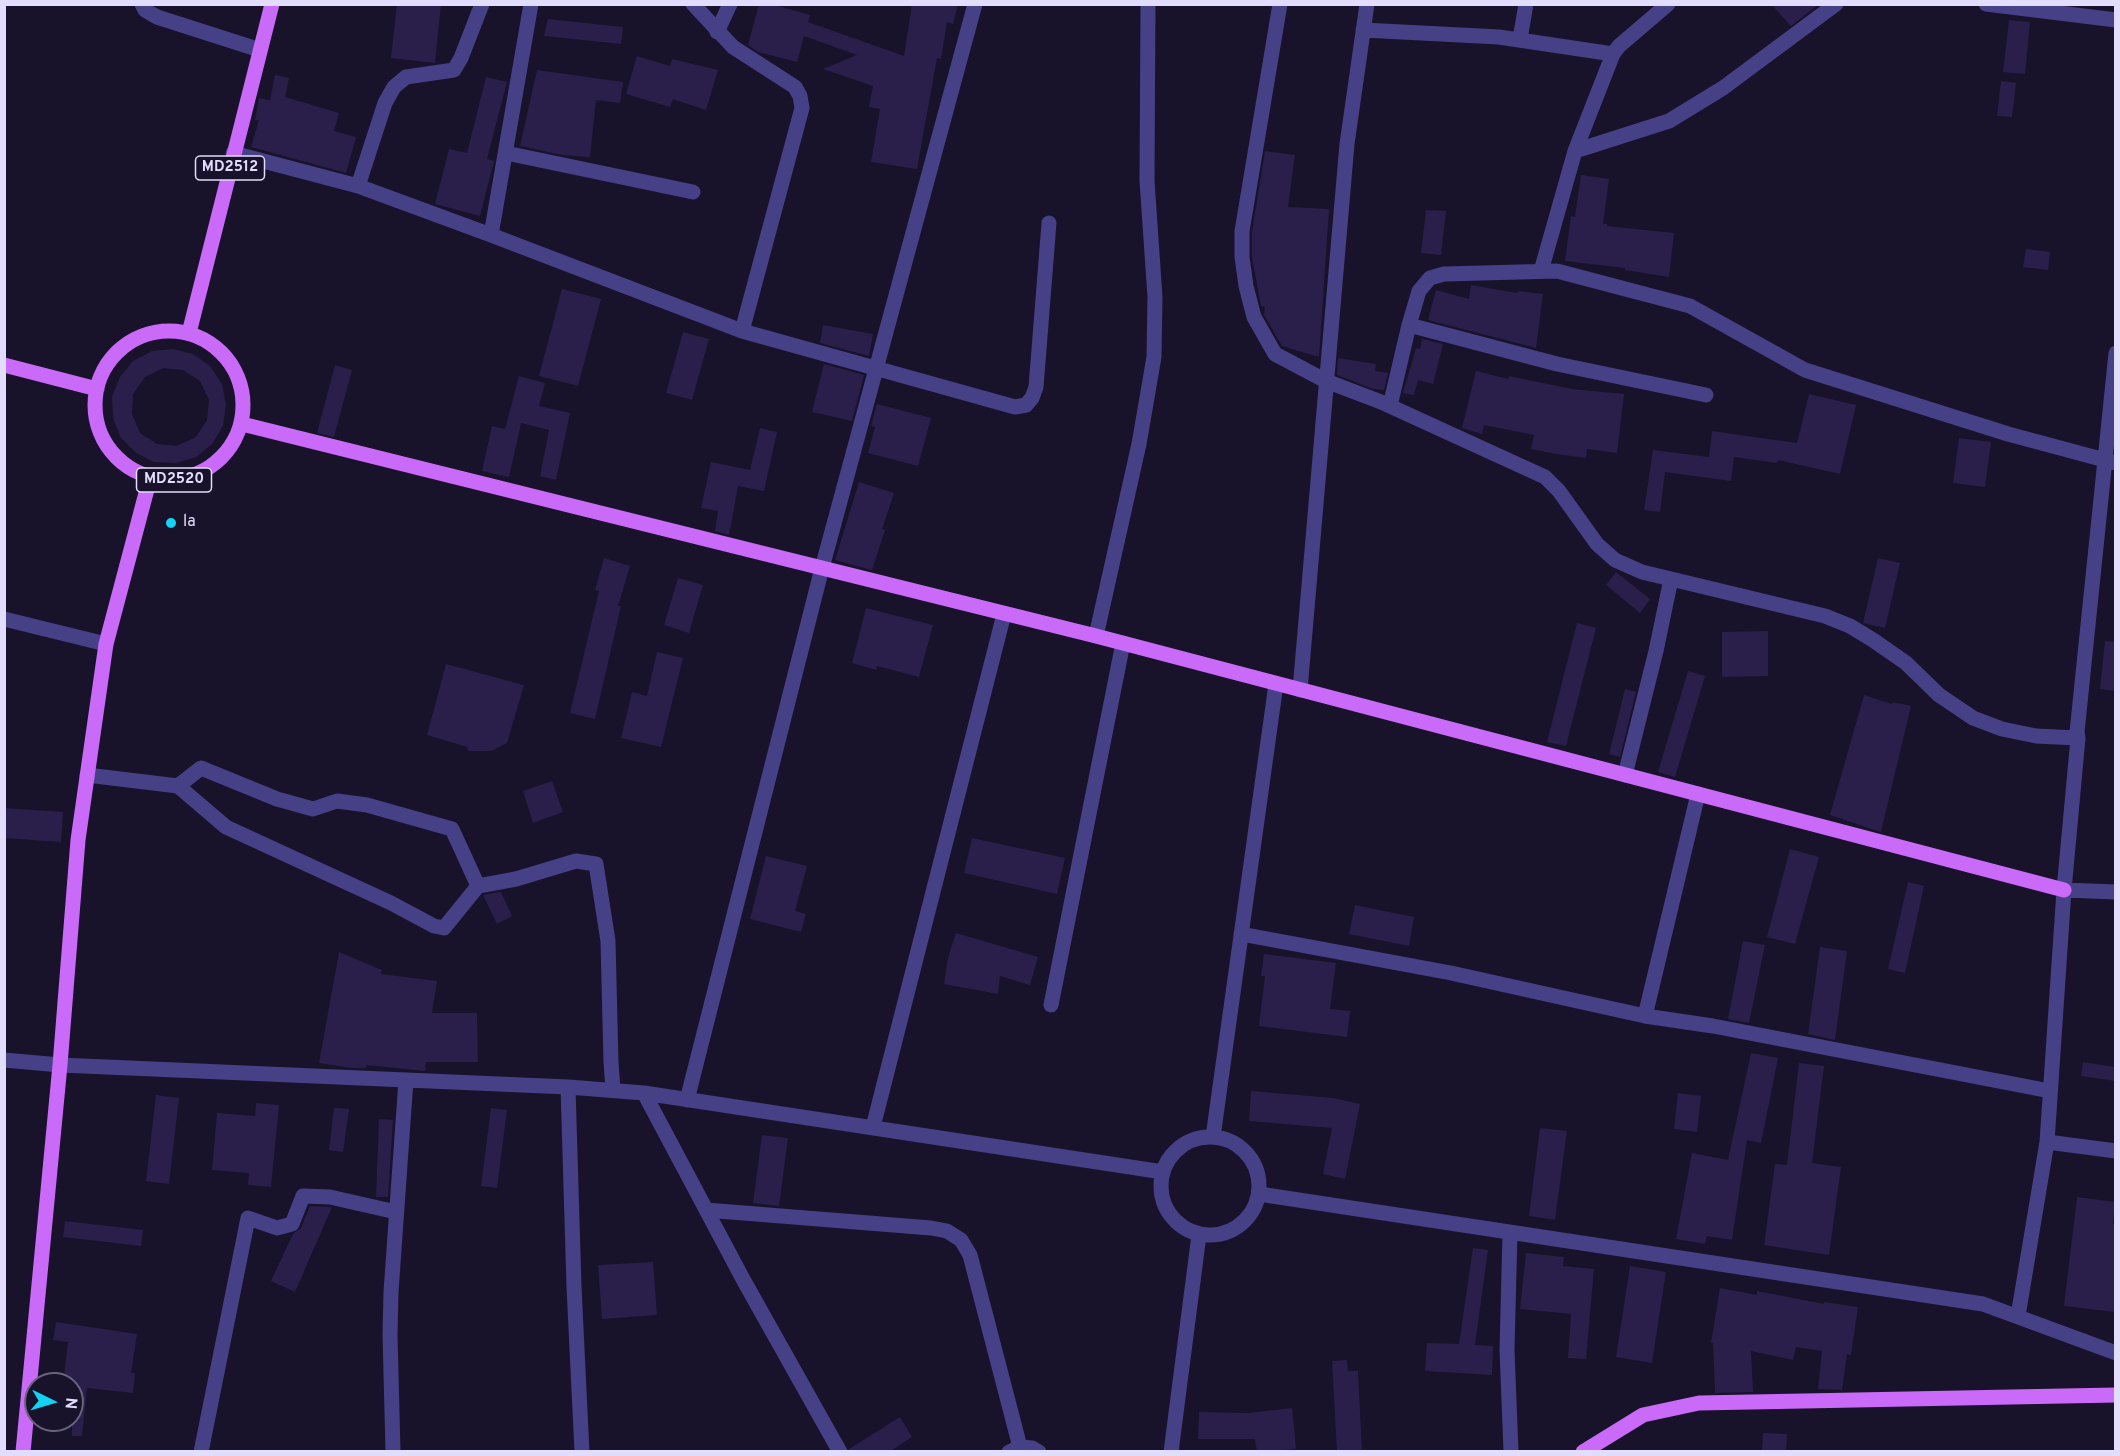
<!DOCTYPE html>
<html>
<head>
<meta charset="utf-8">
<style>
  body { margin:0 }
  #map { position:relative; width:2120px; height:1456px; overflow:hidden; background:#18122a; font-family:Overpass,sans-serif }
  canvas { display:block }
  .frame { position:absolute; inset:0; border:6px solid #e2ddfd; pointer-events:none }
  .north { position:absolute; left:24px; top:1372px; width:60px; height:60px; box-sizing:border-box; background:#18122a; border:2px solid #69637e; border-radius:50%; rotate:95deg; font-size:16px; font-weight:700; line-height:24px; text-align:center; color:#e2ddfd }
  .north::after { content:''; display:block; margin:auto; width:21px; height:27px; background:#13d3f4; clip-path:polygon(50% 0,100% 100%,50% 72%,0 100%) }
</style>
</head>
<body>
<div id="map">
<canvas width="2120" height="1456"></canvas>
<div class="frame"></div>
<div class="north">N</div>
</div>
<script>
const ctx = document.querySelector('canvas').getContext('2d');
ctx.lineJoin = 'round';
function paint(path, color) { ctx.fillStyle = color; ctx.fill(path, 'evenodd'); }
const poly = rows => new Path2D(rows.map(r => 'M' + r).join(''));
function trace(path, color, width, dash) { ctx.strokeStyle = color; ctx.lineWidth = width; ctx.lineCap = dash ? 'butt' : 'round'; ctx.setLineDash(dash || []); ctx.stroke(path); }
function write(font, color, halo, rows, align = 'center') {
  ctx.font = font + ' Overpass,sans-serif'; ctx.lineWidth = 6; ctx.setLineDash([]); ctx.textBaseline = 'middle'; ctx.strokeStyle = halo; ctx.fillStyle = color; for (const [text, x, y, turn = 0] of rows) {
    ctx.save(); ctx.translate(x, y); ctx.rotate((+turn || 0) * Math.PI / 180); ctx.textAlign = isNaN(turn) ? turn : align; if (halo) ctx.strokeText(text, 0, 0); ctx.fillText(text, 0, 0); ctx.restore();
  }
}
const building = poly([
  [397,4,441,4,435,63,391,58],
  [759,4,771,4,810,15,808,22,904,56,912,4,958,4,953,24,947,22,941,59,937,58,917,169,871,162,880,109,869,107,873,86,823,69,857,55,804,36,797,62,758,52,748,45],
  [1771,4,1819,4,1791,26],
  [548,19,623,27,621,44,544,36],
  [2009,20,2030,22,2025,74,2003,72],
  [637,56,670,66,672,59,718,70,706,110,673,99,670,107,626,94],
  [537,70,623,82,620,103,596,100,590,157,562,155,520,146],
  [275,75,289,78,285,97,339,113,334,131,356,137,346,173,251,147,259,120,255,120,259,98,270,100],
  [486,77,507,82,487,159,494,161,480,216,435,204,449,149,467,153],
  [2001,81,2016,83,2012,117,1997,116],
  [1265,151,1295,155,1288,207,1329,209,1319,357,1282,346,1264,315,1265,307,1261,306,1252,258,1252,232],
  [1581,175,1609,179,1603,224,1607,224,1607,226,1674,233,1669,277,1625,270,1625,268,1565,261,1571,216,1575,217],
  [1426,210,1446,211,1441,255,1421,253],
  [2026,249,2050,252,2048,270,2023,267],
  [1471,285,1517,293,1518,291,1543,294,1536,348,1428,320,1436,290,1469,299],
  [562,289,601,299,578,386,539,376],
  [823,325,873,334,869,356,820,343],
  [683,332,709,339,692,400,666,393],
  [1422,339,1443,344,1433,384,1418,380,1414,395,1403,393,1416,348,1420,349],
  [173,349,193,354,210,366,222,384,226,405,223,426,212,444,196,457,176,463,154,462,136,453,121,438,113,418,112,397,120,377,133,361,152,351],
  [163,368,183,370,200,381,209,400,207,420,196,437,177,446,157,444,140,433,132,414,133,394,145,377],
  [1338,358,1376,364,1375,371,1388,373,1384,390,1373,389,1337,375],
  [824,364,864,375,852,421,812,412],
  [335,365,352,370,334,437,317,433],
  [1476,371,1508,379,1509,376,1572,389,1624,394,1617,453,1587,449,1586,458,1556,454,1531,449,1534,435,1484,425,1482,434,1462,428],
  [519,376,545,383,539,406,570,413,556,480,540,476,549,430,521,423,509,477,482,471,492,426,505,429],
  [1809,394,1856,405,1840,474,1778,460,1777,463,1734,457,1731,481,1665,472,1660,512,1644,510,1653,450,1709,457,1712,431,1797,443],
  [877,404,931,418,918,466,868,453,875,427,871,426],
  [760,428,777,432,764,491,738,486,729,535,715,531,718,511,701,508,711,462,750,470],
  [1959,438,1991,442,1985,487,1953,483],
  [859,482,894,493,882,529,885,530,872,570,835,560],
  [604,558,630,566,618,606,621,606,595,719,570,713,599,591,595,590],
  [1878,558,1900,563,1885,628,1863,623],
  [1616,572,1650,599,1640,613,1606,585],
  [678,578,703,585,689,633,664,625],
  [866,608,933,625,919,677,877,666,876,670,852,663],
  [1577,623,1596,628,1566,746,1547,742],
  [1768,631,1768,676,1722,677,1722,632],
  [2105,641,2115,642,2115,691,2100,689],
  [657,652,683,658,661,747,621,738,632,692,647,696],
  [446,664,524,685,507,743,491,751,468,751,467,747,427,735],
  [1688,671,1705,676,1675,777,1658,772],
  [1625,689,1636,692,1620,757,1609,754],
  [1864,695,1892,704,1893,702,1911,706,1881,832,1830,815],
  [552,781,563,812,533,823,523,791],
  [4,808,63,812,61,842,4,838],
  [972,838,1065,858,1057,894,964,873],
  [1790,849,1819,857,1795,944,1767,937],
  [766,856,807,866,795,911,806,914,801,932,750,919],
  [1908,882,1924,886,1905,973,1888,969],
  [501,892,512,916,497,924,483,895],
  [1355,905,1414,917,1409,946,1349,934],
  [956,933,1038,957,1030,985,1000,976,998,994,944,984,948,958],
  [1743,941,1765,945,1749,1023,1728,1019],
  [1820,947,1847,951,1835,1040,1808,1034],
  [339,952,382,970,381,974,437,981,432,1013,477,1013,478,1062,426,1062,425,1071,366,1065,366,1068,352,1068,319,1063],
  [1264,954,1336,963,1330,1009,1350,1011,1347,1037,1259,1026,1265,976,1261,976],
  [1751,1053,1778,1058,1761,1143,1747,1140,1732,1240,1707,1236,1705,1244,1676,1239,1692,1153,1728,1160],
  [2083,1062,2115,1067,2115,1081,2081,1076],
  [1799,1063,1824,1066,1812,1163,1841,1167,1829,1255,1764,1245,1775,1164,1787,1165],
  [1251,1091,1333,1098,1360,1104,1345,1179,1323,1174,1332,1128,1249,1121],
  [1678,1093,1701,1096,1697,1132,1674,1129],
  [156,1095,179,1098,169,1184,146,1181],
  [256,1103,279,1105,271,1187,248,1185,249,1173,212,1170,217,1113,255,1116],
  [334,1108,349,1109,343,1152,329,1150],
  [491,1108,507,1110,497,1188,481,1186],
  [379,1119,393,1120,388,1197,376,1197],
  [1540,1128,1567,1131,1555,1220,1529,1216],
  [762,1135,788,1138,779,1206,753,1203],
  [2077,1197,2115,1202,2113,1224,2115,1224,2115,1312,2064,1306],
  [310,1206,332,1207,295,1292,271,1281,293,1234,301,1228],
  [65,1221,143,1230,141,1246,63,1237],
  [1473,1248,1488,1250,1475,1345,1493,1346,1492,1375,1425,1371,1427,1343,1459,1344],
  [1526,1253,1564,1257,1563,1266,1594,1269,1586,1359,1568,1358,1571,1314,1520,1309],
  [653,1262,657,1315,602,1319,598,1265],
  [1630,1266,1666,1272,1652,1363,1616,1357],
  [1720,1288,1757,1295,1757,1291,1824,1304,1824,1302,1858,1307,1851,1355,1847,1354,1842,1390,1818,1389,1822,1351,1796,1347,1793,1360,1751,1351,1753,1392,1715,1393,1713,1343,1711,1343],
  [56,1322,137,1334,131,1373,135,1373,133,1393,87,1388,82,1436,72,1436,72,1384,63,1384,68,1342,53,1340],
  [1347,1360,1348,1371,1358,1371,1362,1452,1337,1452,1332,1361],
  [1292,1408,1296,1449,1257,1452,1255,1439,1198,1439,1199,1412,1248,1413],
  [900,1417,912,1437,889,1452,850,1452,849,1449],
  [1763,1433,1787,1434,1786,1452,1762,1452]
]);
const minor = poly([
  [142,4,145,10,157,17,260,50],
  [693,4,733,47,795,87,800,96,802,108,742,331],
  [1280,4,1242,231,1242,257,1246,286,1254,317,1275,354,1326,381,1381,402,1545,477,1559,491,1597,544,1615,560,1642,572,1825,616,1850,626,1873,640,1906,663,1939,695,1973,718,2002,729,2036,736,2078,738],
  [1986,4,2116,20],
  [1363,30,1499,37,1613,54],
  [717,32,730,4],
  [1520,39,1526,4],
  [1575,151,1669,121,1723,88,1836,4],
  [233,153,358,186,491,235,742,331,1015,407,1026,405,1032,398,1036,387,1049,223],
  [506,153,693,192],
  [358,186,385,103,394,87,406,77,454,70,461,58,482,4],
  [491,235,531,4],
  [1541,271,1575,151,1613,54,1619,46,1668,4],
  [1409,325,1557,364,1706,395],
  [1390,406,1409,325,1419,291,1430,278,1444,274,1557,271,1690,306,1805,370,2008,434,2116,463],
  [4,619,106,644],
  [1096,636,1139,444,1154,357,1155,297,1147,181,1148,4],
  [1300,690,1347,144,1367,4],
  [87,775,178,786,226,827,391,903,434,926,444,928,478,886,516,879,576,861,596,864,608,941,611,1062,613,1090],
  [1625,775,1656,651,1671,579],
  [178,786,201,768,277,799,313,809,337,801,367,805,452,829,478,886],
  [2064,890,2116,892],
  [1241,934,1451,973,1645,1016,1713,1026,2050,1091],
  [1051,1005,1123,643],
  [1645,1016,1698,794],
  [4,1060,60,1065,568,1087,644,1093,1163,1172],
  [568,1087,574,1287,582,1452],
  [644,1093,744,1281,840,1452],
  [687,1100,822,568,975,4],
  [873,1127,1004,614],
  '1161 1186a49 49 0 1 1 98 0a49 49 0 1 1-98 0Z',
  [1213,1137,1276,684],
  [2047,1142,2116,1151],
  [1259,1194,1983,1304,2116,1353],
  [706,1210,931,1228,947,1231,961,1240,970,1255,1020,1447],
  [1510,1232,1507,1350,1511,1452],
  [2018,1316,2047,1142,2064,890,2078,738,2077,732,2116,353],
  [201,1452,248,1218,277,1228,292,1224,303,1196,330,1197,396,1212],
  [393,1452,390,1334,391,1292,406,1080],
  [1009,1452,1020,1447,1032,1448,1039,1452],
  [1171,1452,1199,1235]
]);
const major = poly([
  '95 405a74 74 0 1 1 148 0a74 74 0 1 1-148 0Z',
  [189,333,272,4],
  [4,365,97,389],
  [242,424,1096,636,2064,890],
  [23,1452,60,1065,78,840,106,644,150,478],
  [1583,1452,1643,1415,1699,1403,2116,1395]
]);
const markers = [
  [171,523,6,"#13d3f4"]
];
const shields = [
  [230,168,69],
  [174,480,75]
];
const shieldNames = [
  ["MD2512",230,168],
  ["MD2520",174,480]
];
const poiNames = [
  ["la",183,523]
];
paint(building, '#2a1f4a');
trace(minor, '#464087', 15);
trace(major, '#c96af8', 15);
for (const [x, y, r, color] of markers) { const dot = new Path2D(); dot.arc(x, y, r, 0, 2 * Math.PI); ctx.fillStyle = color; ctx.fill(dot); trace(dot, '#18122a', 2); }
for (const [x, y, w] of shields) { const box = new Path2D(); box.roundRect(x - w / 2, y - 12, w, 24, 4.5); ctx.fillStyle = '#18122a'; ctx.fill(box); trace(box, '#e2ddfd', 1.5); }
write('bold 15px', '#e2ddfd', null, shieldNames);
write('16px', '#e2ddfd', '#18122a', poiNames, 'left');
</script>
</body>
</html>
